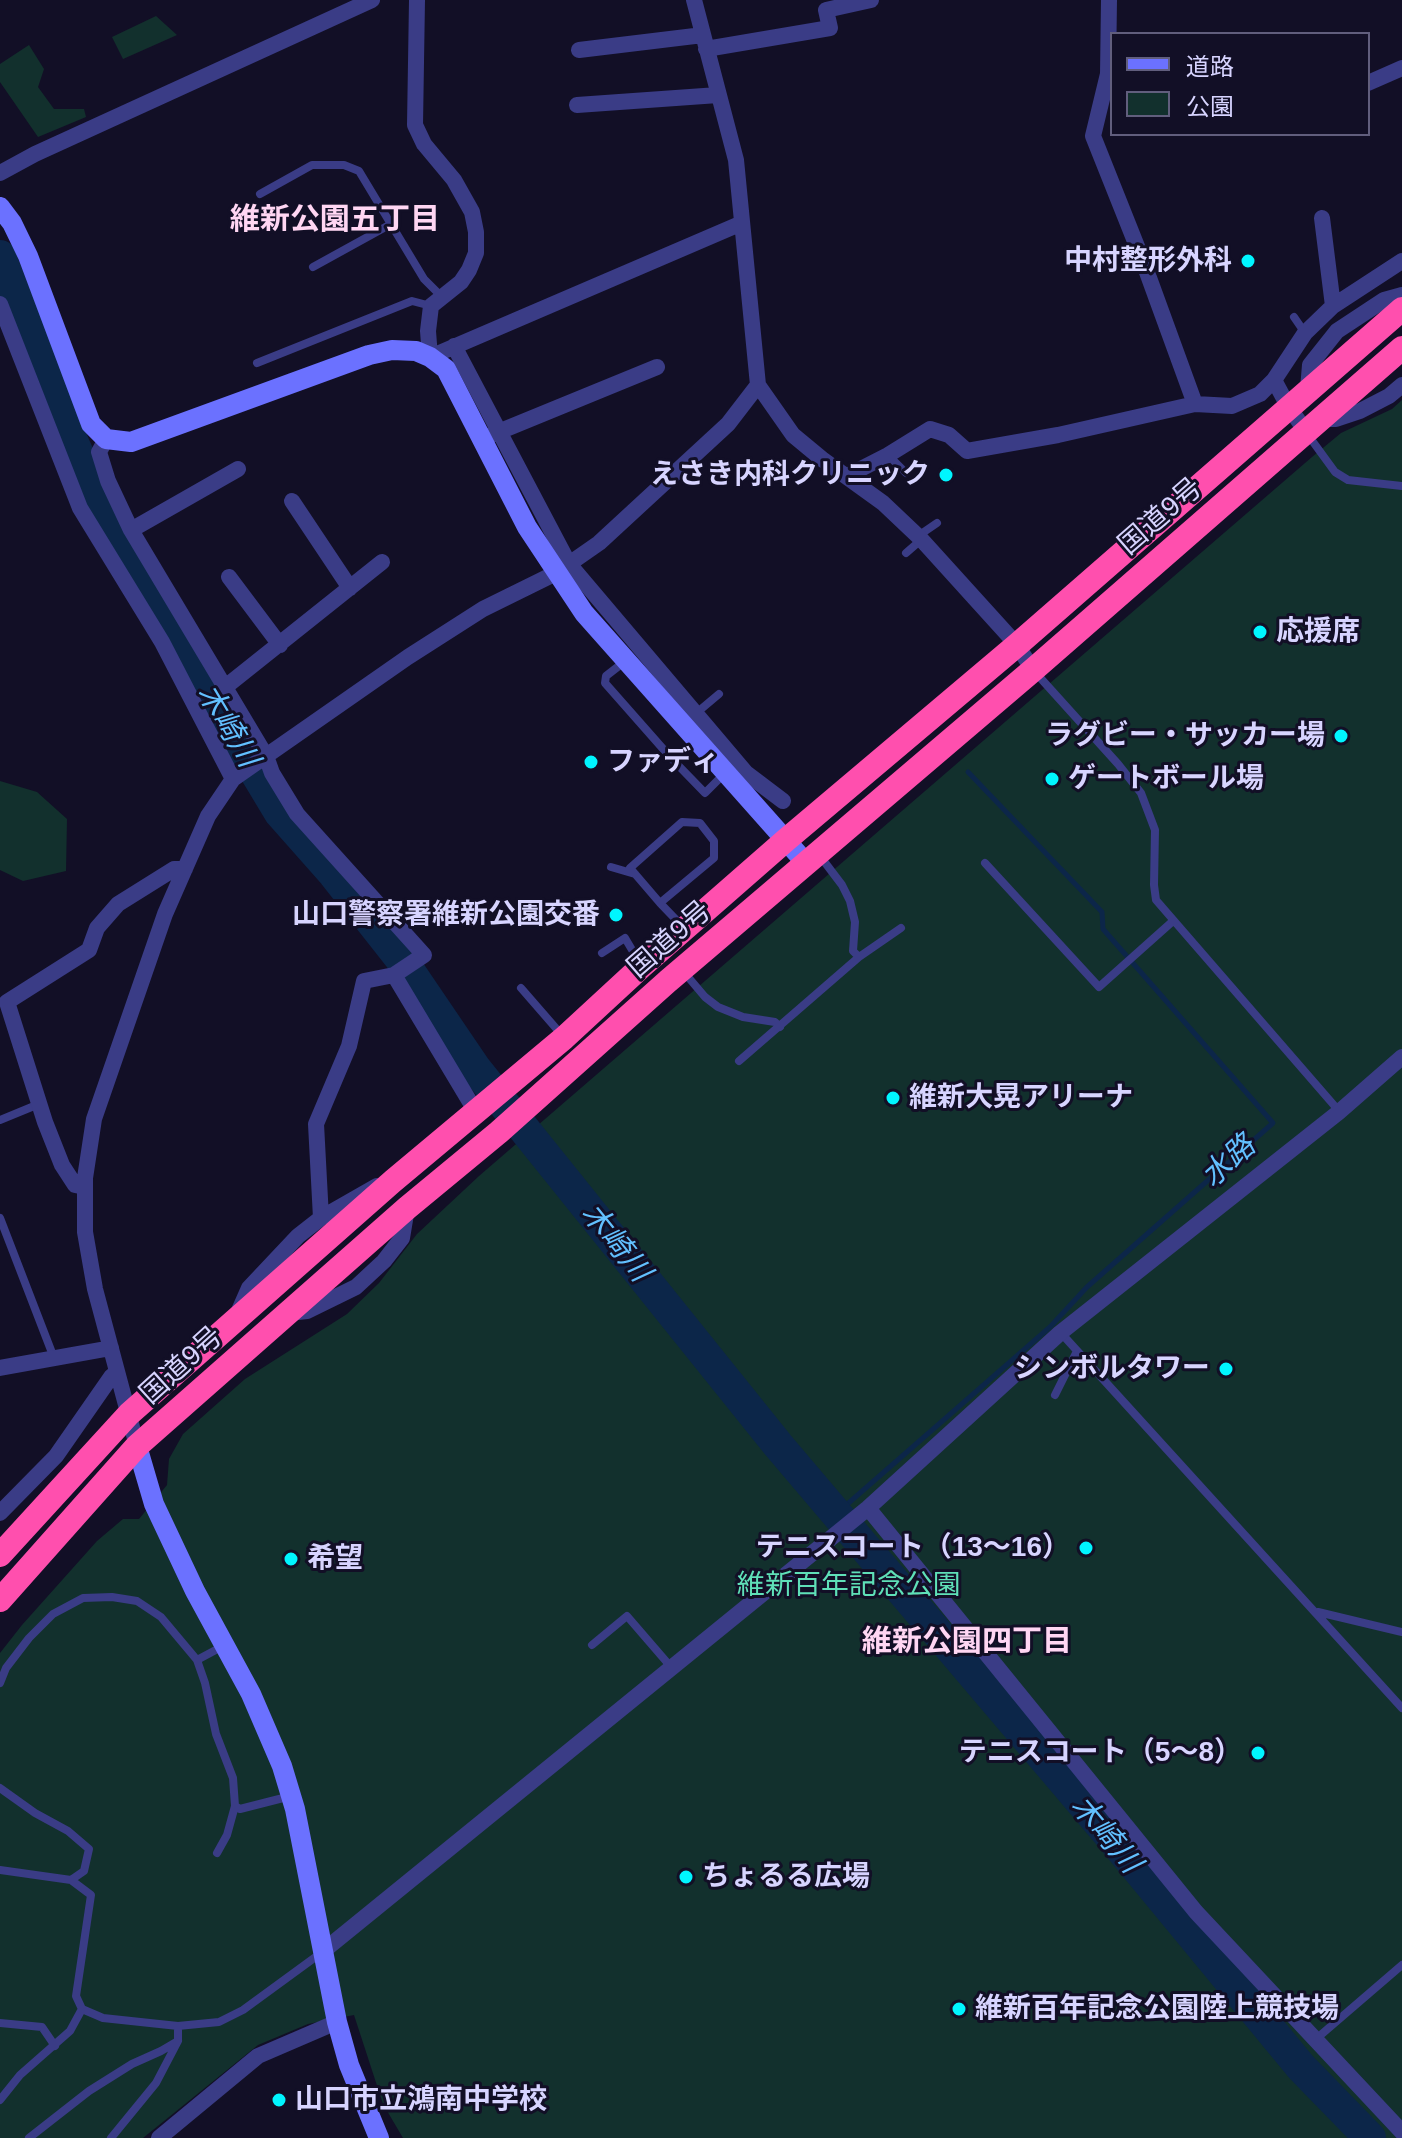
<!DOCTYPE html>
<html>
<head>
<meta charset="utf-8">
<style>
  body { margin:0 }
  #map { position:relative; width:1402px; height:2138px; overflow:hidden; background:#120f26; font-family:Arial,"Noto Sans JP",sans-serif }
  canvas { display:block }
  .legend { position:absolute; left:1110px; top:32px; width:260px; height:104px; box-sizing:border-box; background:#120f26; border:2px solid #615e7d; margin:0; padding:10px 14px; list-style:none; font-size:24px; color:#d7d4ff }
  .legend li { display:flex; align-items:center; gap:16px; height:40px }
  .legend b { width:40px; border:2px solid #615e7d }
</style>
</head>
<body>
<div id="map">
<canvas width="1402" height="2138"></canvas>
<ul class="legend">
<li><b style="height:10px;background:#6b71ff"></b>道路</li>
<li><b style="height:22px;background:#12302d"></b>公園</li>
</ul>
</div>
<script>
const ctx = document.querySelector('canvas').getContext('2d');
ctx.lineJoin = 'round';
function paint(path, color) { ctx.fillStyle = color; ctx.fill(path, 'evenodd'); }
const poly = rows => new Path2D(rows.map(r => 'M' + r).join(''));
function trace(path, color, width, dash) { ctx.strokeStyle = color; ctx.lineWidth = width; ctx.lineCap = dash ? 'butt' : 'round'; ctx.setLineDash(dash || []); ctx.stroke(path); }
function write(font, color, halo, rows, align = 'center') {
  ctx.font = font + ' Arial,"Noto Sans JP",sans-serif'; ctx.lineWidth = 6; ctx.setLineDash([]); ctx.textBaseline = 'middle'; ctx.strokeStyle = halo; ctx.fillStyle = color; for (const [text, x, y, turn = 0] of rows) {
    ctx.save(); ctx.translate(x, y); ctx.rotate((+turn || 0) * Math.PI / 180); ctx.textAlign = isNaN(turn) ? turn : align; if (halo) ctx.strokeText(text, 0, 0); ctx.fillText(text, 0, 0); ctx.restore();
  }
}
const green = poly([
  [156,16,177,35,123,59,112,37],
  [29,45,44,69,38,87,54,109,84,109,86,117,38,137,0,82,0,64],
  [1402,400,1402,2138,403,2138,383,2104,354,2015,308,2024,258,2045,143,2138,0,2138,0,1653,22,1625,97,1541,123,1519,139,1519,167,1485,169,1459,183,1434,245,1379,347,1314,379,1283,417,1234,479,1176,1312,457,1341,433,1392,409],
  [0,781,37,792,67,819,66,871,23,881,0,870]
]);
const stream = poly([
  [836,1514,1050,1327,1087,1287,1273,1123,1103,929,1102,912,968,772]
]);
const river = poly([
  [0,256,74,445,120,547,280,813,334,874,401,959,475,1068,778,1445,1116,1843,1301,2067,1370,2138]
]);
const lane = poly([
  [260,194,312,165,344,165,359,171,424,279,442,297],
  [313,267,391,224],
  [1294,317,1305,333],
  [257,363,412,301,431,306],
  [1308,435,1335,472,1348,480,1402,486],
  [888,455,906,473],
  [918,536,937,523],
  [906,553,921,540],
  [624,662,606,676,605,683,672,759,705,793,725,773],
  [1035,672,1118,764,1141,793,1155,830,1154,885,1156,900,1339,1111],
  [694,715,719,694],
  [820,856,842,885,850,901,855,922,853,951,859,957],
  [985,863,1099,987,1173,921],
  [611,867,635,874],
  [660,903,714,858,714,841,700,823,682,822,630,868,660,903,684,928],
  [602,953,625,938,641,965],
  [683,971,705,997,718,1007,743,1017,775,1022,780,1027],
  [521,988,561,1034],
  [739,1061,859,957,901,928],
  [0,1120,39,1104],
  [0,1218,54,1358],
  [1061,1333,1402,1708],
  [1055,1395,1077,1351],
  [1318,1612,1402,1632],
  [592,1645,627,1616,671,1667],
  [197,1660,225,1645],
  [0,1683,6,1668,29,1638,53,1614,83,1598,112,1597,137,1601,161,1617,197,1660,205,1683,216,1734,233,1778,235,1806,227,1835,217,1853],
  [0,1788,35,1813,68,1831,89,1849,84,1871,71,1880],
  [235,1806,240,1809,291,1796],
  [0,1870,71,1880,91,1895,76,1996,82,2009,103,2018,178,2026,219,2022,243,2010,321,1953],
  [0,2023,42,2027,55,2046],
  [1316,2039,1402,1965],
  [0,2100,20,2075,70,2031,82,2009],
  [29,2138,89,2091,132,2064,161,2051,178,2041,178,2026],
  [111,2138,156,2083,178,2041]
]);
const street = poly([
  [417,0,415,125,424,144,454,180,472,212,476,232,476,253,469,270,461,282,431,306,428,331,430,357,742,223],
  [694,0,736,160,758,385,793,435,822,459,883,503,921,539,1017,645,1033,670],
  [1109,0,1108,74,1093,136,1144,264,1195,404,1232,406,1260,394,1274,380,1288,406,1305,430],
  [706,49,830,28,826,10,871,0],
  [579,50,703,35],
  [1368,83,1402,68],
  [577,105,718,95],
  [0,173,35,154,372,0],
  [1322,218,1333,306],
  [0,304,80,508,162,642,233,779],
  [454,346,569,564,746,773,783,801],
  [1274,380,1305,333,1333,306,1402,261],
  [1308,389,1310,365,1337,331,1384,300,1402,295],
  [1321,419,1336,419,1360,411,1389,396,1402,385],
  [491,435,657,367],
  [106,439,99,452,108,481,131,530,266,756,272,773,297,814,424,955,394,975,364,981,349,1046,316,1124,321,1218],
  [847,476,888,455,930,429,949,435,967,451,1058,435,1195,404],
  [292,501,350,588],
  [131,530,238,469],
  [229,577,280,645],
  [224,688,382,562],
  [394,975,476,1112],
  [85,1187,75,1185,62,1165,45,1122,7,1002,89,950,97,928,118,904,174,869,185,869],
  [238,1313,249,1288,298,1236,321,1218,377,1186],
  [289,1313,307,1311,356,1287,384,1261,402,1238,407,1208],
  [0,1368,111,1348],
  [137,1446,95,1289,85,1232,85,1178,94,1119,165,914,208,816,233,779,408,657,483,609,556,573,599,543,728,424,758,385],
  [868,1508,1196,1912,1402,2132],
  [0,1513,56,1456,111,1377,117,1372],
  [322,1952,868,1508,1060,1333,1339,1112,1402,1057],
  [159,2138,258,2056,337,2022]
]);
const secondary = poly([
  [0,207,12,223,28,256,91,424,106,439,131,442,369,355,392,350,416,351,430,357,446,369,527,527,584,613,805,862],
  [137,1446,154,1504,195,1591,251,1694,282,1766,295,1809,337,2022,349,2065,379,2138]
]);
const highway = poly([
  [0,1555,129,1414,393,1181,564,1038,642,966,786,840,1017,645,1402,309],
  [0,1600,137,1446,407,1208,499,1132,668,981,1033,670,1402,348]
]);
const markers = [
  [1248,261,8,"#00f5ff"],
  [946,475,8,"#00f5ff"],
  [1260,632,8,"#00f5ff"],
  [1341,736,8,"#00f5ff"],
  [591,762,8,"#00f5ff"],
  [1052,779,8,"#00f5ff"],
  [616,915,8,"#00f5ff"],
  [893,1098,8,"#00f5ff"],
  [1226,1369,8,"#00f5ff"],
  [1086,1548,8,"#00f5ff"],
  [291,1559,8,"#00f5ff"],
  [1258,1753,8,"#00f5ff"],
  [686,1877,8,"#00f5ff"],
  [959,2009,8,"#00f5ff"],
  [279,2100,8,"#00f5ff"]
];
const poiNames = [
  ["中村整形外科",1232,261,"right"],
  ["えさき内科クリニック",930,475,"right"],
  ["応援席",1276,632],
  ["ラグビー・サッカー場",1325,736,"right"],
  ["ファディ",607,762],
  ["ゲートボール場",1068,779],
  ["山口警察署維新公園交番",600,915,"right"],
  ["維新大晃アリーナ",909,1098],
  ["シンボルタワー",1210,1369,"right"],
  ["テニスコート（13～16）",1070,1548,"right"],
  ["希望",307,1559],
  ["テニスコート（5～8）",1242,1753,"right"],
  ["ちょるる広場",702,1877],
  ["維新百年記念公園陸上競技場",975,2009],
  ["山口市立鴻南中学校",295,2100]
];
const streetNames = [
  ["国道9号",1161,517,-41],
  ["国道9号",670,940,-41],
  ["国道9号",182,1366,-42]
];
const parkNames = [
  ["維新百年記念公園",849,1586]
];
const neighbourhoodNames = [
  ["維新公園五丁目",335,221],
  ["維新公園四丁目",967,1643]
];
const waterNames = [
  ["木崎川",227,726,59],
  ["水路",1229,1162,-42],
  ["木崎川",615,1243,51],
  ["木崎川",1105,1835,50]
];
paint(green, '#12302d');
trace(stream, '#0c2649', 5);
trace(river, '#0c2649', 32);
trace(lane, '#3a3c86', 8);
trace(street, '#3a3c86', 16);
trace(secondary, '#6b71ff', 20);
trace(highway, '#ff4fae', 24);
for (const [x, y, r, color] of markers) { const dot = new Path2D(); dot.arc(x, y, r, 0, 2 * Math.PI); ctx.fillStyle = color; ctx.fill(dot); trace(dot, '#120f26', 3); }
write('bold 28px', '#d7d4ff', '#120f26', poiNames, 'left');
write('28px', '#d7d4ff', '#120f26', streetNames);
write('28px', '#5fe0b8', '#120f26', parkNames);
write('bold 30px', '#ffd6f3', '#120f26', neighbourhoodNames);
write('italic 30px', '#62c0ff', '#120f26', waterNames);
</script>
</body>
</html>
